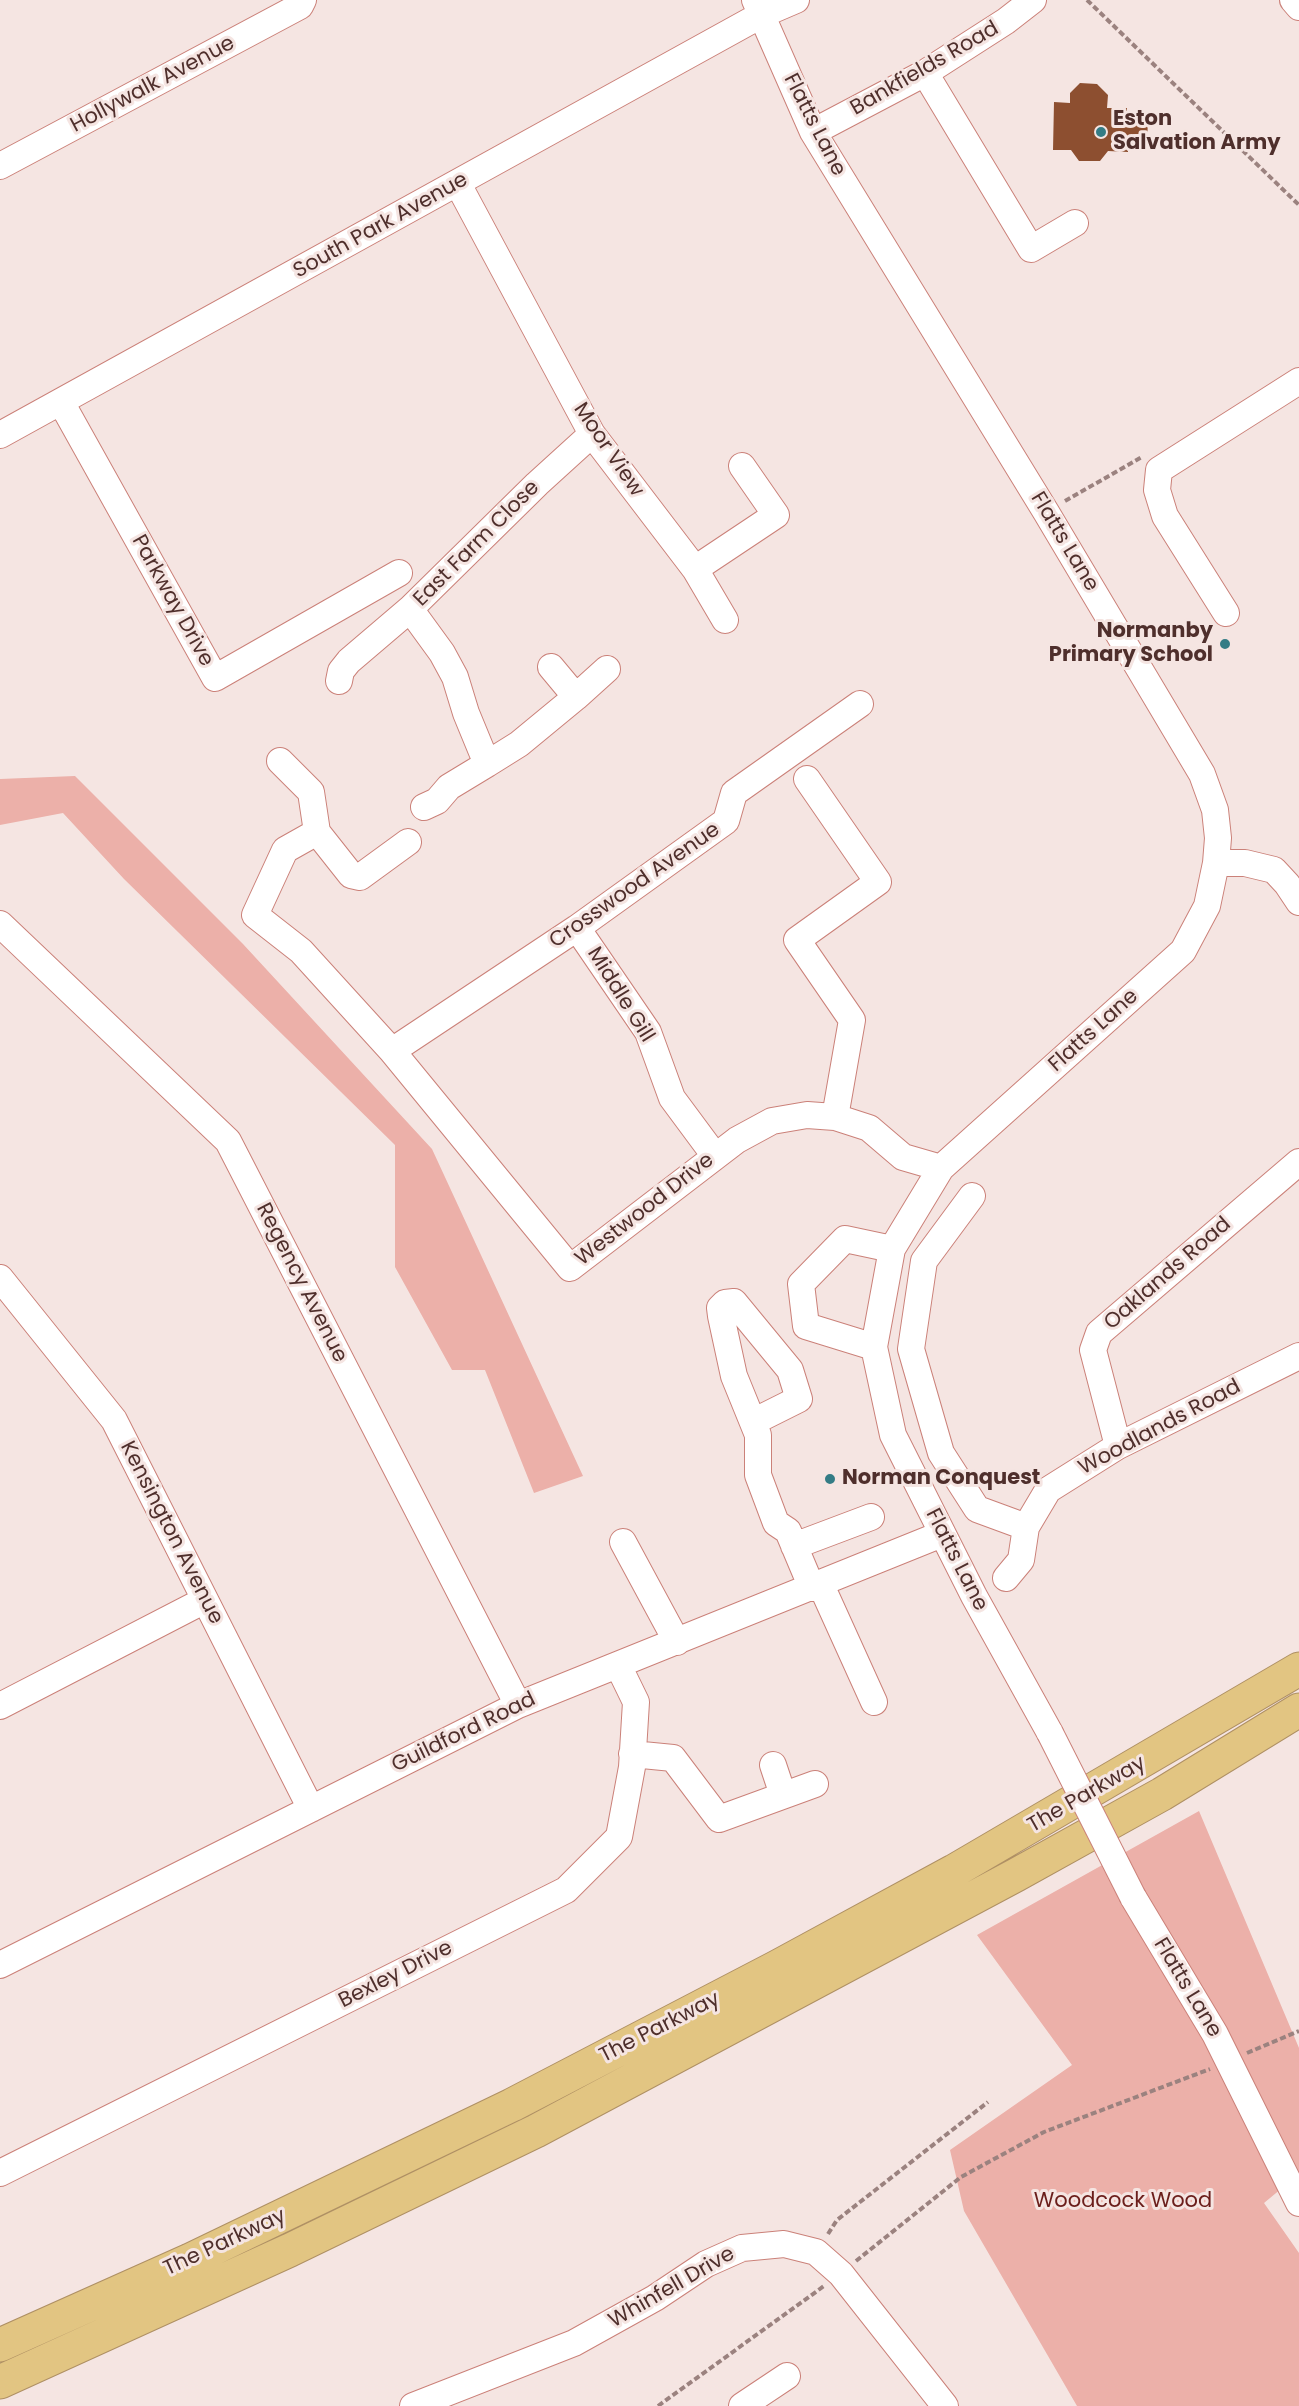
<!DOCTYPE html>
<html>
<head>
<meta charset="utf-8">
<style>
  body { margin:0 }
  canvas { display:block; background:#f5e5e2 }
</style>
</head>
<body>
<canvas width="1299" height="2406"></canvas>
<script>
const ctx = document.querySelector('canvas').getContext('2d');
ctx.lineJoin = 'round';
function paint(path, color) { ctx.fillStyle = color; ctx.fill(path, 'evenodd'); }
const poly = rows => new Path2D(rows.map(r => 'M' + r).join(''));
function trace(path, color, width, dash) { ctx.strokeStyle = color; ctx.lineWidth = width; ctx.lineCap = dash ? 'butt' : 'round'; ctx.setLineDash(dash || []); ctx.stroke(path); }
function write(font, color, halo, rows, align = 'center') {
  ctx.font = font + ' Poppins,sans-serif'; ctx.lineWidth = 6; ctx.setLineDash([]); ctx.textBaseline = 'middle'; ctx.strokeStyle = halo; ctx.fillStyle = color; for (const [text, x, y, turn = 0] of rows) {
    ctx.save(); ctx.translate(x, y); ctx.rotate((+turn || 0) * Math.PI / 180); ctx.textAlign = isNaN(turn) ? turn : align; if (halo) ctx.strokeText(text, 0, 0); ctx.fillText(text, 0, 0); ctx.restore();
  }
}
const green = poly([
  [75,776,243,944,432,1149,583,1476,534,1493,485,1370,452,1370,395,1267,395,1145,124,879,63,813,0,825,0,779],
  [1199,1811,1299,2048,1299,2174,1264,2203,1299,2253,1299,2406,1077,2406,964,2211,950,2150,1072,2065,977,1935]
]);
const building = poly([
  [1080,83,1097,84,1108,95,1107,108,1127,108,1127,115,1148,116,1147,148,1128,147,1128,152,1108,151,1100,161,1079,161,1071,150,1053,150,1054,102,1070,103,1070,93]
]);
const path = poly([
  [1087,0,1299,205],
  [1065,501,1142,457],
  [1247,2053,1299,2031],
  [828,2234,837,2220,988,2102],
  [856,2261,961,2177,1044,2132,1210,2069],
  [658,2406,824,2286]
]);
const minor = poly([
  [755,0,813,132,1046,512,1202,774,1215,810,1218,838,1216,863,1207,906,1183,951,941,1168,892,1249,874,1347,893,1435,974,1596,1050,1733],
  [1293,0,1299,7],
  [925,73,1031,249,1075,223],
  [813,132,925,73,1006,21,1033,0],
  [0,166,300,6,303,0],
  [458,184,592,434,695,569,776,515,742,466],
  [61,402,215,678,399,573],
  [0,435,761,15,796,0],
  [695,569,725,620],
  [1226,613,1165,516,1157,490,1159,470,1299,381],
  [339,681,341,671,349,661,410,609],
  [576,697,607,669],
  [280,761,311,792,317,832,351,875,360,877,408,842],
  [487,764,519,744,576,697,551,667],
  [807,779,878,882,797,940,852,1020,835,1117],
  [424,807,437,801,449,787,487,764,466,713,455,677,442,653,410,609,537,484,592,434],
  [317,832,285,850,255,915,301,951,392,1051,570,1268,737,1140,772,1121,807,1115,835,1117,869,1128,903,1157,941,1168],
  [1216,863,1245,863,1274,870,1287,884,1299,902],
  [0,924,228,1141,518,1705],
  [577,928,648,1032,672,1098,715,1156],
  [392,1051,577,928,726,821,734,793,860,704],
  [972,1196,924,1261,911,1349,941,1453,977,1509,1026,1527],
  [0,1278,114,1420,311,1809],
  [874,1347,806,1326,801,1284,845,1239,892,1249],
  [753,1422,799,1399,790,1370,734,1302,725,1303,720,1308,721,1316,734,1376,758,1435,758,1475,776,1523,788,1531,812,1588],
  [1118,1446,1093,1350,1099,1333,1299,1162],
  [623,1542,677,1642],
  [794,1546,871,1517],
  [1006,1578,1021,1560,1026,1527,1048,1490,1118,1446,1299,1356],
  [821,1585,874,1702],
  [0,1706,205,1600],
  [632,1754,673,1758,719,1819,815,1784],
  [773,1765,783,1795],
  [1133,1897,1215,2034,1299,2203],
  [0,1965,518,1705,942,1534],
  [0,2173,566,1890,619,1837,632,1767,636,1702,618,1665],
  [413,2406,574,2343,655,2298,706,2264,742,2248,784,2244,816,2252,841,2274,945,2406],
  [742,2406,787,2376]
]);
const highway = poly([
  [0,2345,190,2260,512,2105,777,1967,954,1871,1299,1669],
  [0,2382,290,2250,536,2131,1016,1875,1162,1794,1299,1710]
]);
const minorBridge = poly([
  [1050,1733,1133,1897]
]);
const markers = [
  [1101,132,6,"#347c85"],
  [1225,644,6,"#347c85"],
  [830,1479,6,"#347c85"]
];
const streetNames = [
  ["Bankfields Road",925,69,-30],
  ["Hollywalk Avenue",153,85,-28],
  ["Flatts Lane",814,125,63],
  ["South Park Avenue",381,226,-29],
  ["Moor View",608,450,56],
  ["Flatts Lane",1064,542,59],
  ["East Farm Close",477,544,-45],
  ["Parkway Drive",172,601,61],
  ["Crosswood Avenue",635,886,-35],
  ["Middle Gill",620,995,58],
  ["Flatts Lane",1094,1031,-42],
  ["Westwood Drive",645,1210,-38],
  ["Oaklands Road",1168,1274,-41],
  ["Regency Avenue",301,1283,63],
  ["Woodlands Road",1160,1428,-28],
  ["Kensington Avenue",171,1533,63],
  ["Flatts Lane",956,1560,63],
  ["Guildford Road",464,1733,-26],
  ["The Parkway",1087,1795,-30],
  ["Bexley Drive",396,1975,-27],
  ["Flatts Lane",1187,1988,59],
  ["The Parkway",660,2028,-27],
  ["The Parkway",225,2243,-25],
  ["Whinfell Drive",672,2288,-30]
];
const poiNames = [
  ["Eston",1113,120],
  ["Salvation Army",1113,144],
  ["Normanby",1213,632,"right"],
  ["Primary School",1213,656,"right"],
  ["Norman Conquest",842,1479]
];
const parkNames = [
  ["Woodcock Wood",1123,2202]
];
paint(green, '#ecb0a9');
paint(building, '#8d4f30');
trace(minor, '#cb8179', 28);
trace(highway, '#af9064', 35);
trace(path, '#9b827f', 4, [6, 3]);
trace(minor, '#fff', 26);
trace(highway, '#e2c582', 33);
trace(minorBridge, '#cb8179', 28, []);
trace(minorBridge, '#fff', 26);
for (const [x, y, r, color] of markers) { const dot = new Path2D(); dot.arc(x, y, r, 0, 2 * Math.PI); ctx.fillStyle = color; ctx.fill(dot); trace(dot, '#f5e5e2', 2); }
write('21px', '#4f2f2c', '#f5e5e2', streetNames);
write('bold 21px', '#4f2f2c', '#f5e5e2', poiNames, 'left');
write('21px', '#6b1e1b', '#f5e5e2', parkNames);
</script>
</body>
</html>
